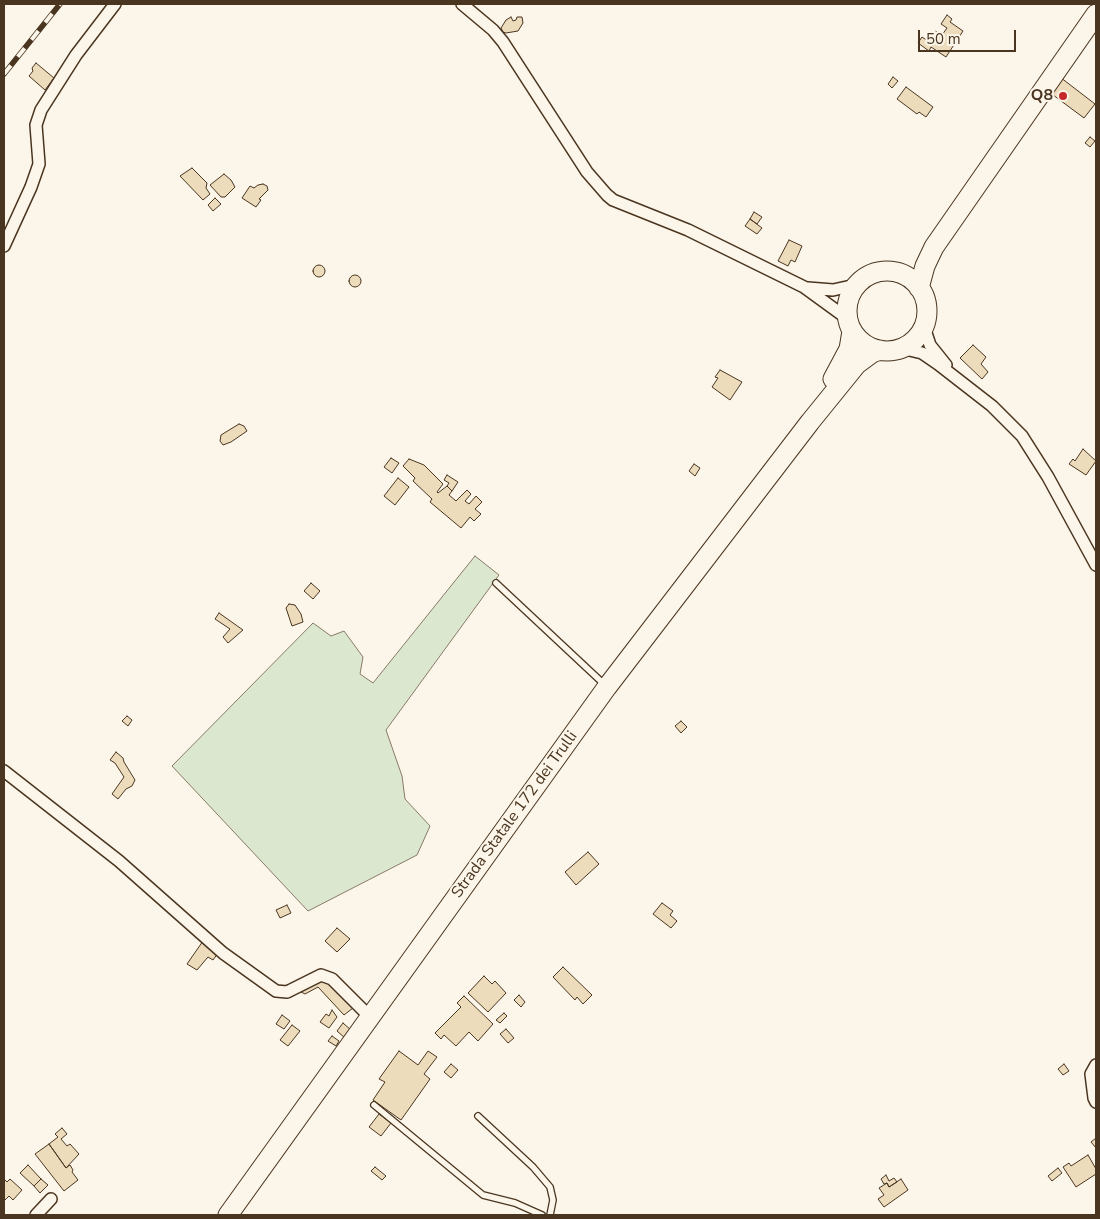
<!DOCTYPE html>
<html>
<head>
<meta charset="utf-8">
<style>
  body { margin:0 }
  #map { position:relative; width:1100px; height:1219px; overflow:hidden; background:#fbf6e9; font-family:"Nunito Sans",sans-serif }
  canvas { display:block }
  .frame { position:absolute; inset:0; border:5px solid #4a3520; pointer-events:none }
  .scale { position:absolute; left:918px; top:30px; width:98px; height:22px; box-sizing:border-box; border:2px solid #4a3520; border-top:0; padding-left:6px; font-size:15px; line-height:18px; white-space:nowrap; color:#4a3520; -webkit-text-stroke:4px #fbf6e9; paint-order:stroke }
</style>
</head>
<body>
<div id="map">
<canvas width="1100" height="1219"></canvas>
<div class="frame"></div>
<div class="scale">50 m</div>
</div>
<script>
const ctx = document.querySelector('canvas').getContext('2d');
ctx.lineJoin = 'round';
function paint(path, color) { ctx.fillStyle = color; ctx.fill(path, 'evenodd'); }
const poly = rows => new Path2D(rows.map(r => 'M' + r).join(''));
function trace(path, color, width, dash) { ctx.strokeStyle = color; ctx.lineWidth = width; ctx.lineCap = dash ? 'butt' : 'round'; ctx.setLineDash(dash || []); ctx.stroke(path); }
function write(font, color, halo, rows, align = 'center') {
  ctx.font = font + ' "Nunito Sans",sans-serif'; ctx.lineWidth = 4; ctx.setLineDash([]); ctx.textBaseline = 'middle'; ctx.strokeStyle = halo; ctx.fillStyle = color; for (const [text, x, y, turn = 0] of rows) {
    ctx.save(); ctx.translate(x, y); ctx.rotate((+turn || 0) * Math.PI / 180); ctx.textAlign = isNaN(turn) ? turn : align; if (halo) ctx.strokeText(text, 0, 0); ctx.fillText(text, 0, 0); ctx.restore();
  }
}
const green = poly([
  [475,556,499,575,386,730,402,776,405,799,430,826,417,855,308,911,172,766,313,623,331,636,344,631,363,657,360,674,373,683,475,556]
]);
const building = poly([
  [947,15,952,19,950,22,963,31,946,57,931,47,929,51,918,43,922,37,928,41,935,31,942,35,947,28,941,24,947,15],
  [511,17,513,21,516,20,517,17,522,17,523,23,518,31,506,33,503,32,501,28,506,20,511,17],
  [36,63,54,78,45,90,29,76,33,71,32,68,36,63],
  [1056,74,1095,104,1084,118,1045,89,1056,74],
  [893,77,898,81,892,88,888,84,893,77],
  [906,87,933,107,926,117,919,112,917,114,897,99,906,87],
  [1090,137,1095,141,1090,147,1085,143,1090,137],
  [192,168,207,183,206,188,210,194,203,200,180,176,192,168],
  [224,174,231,180,235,187,225,197,221,197,210,185,224,174],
  [263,184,267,186,268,190,259,199,261,200,256,207,242,198,250,186,254,188,258,185,263,184],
  [215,198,221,204,213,211,208,205,215,198],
  [754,212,762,217,757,224,750,219,754,212],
  [750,219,762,228,757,234,745,226,750,219],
  [789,240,802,246,795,262,791,260,788,266,778,261,789,240],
  '313 271a6 6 0 1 1 12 0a6 6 0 1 1-12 0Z',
  '349 281a6 6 0 1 1 12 0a6 6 0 1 1-12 0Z',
  [973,345,986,357,981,364,988,372,982,379,960,358,973,345],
  [720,370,742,382,730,400,712,387,718,378,715,377,720,370],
  [239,424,244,426,247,431,231,442,223,445,220,441,221,435,239,424],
  [1083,449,1096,461,1086,475,1069,464,1073,459,1075,461,1083,449],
  [391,458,399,463,392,473,384,467,391,458],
  [409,459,424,465,443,484,437,492,438,493,447,486,452,491,449,495,456,501,467,490,471,494,465,501,469,504,476,496,482,502,475,509,481,514,474,521,470,517,461,528,430,502,432,499,413,481,415,478,403,466,409,459],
  [694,464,700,468,695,476,689,471,694,464],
  [447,475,458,482,452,491,447,486,449,483,444,480,447,475],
  [398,478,409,487,395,505,384,496,398,478],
  [311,583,320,591,313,599,304,591,311,583],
  [289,604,295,605,301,614,303,622,292,626,286,608,289,604],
  [219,613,243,630,228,643,223,637,230,629,215,619,219,613],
  [127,716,132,720,128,726,122,721,127,716],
  [681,721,687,727,681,733,675,726,681,721],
  [116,752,123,758,124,762,135,780,132,786,126,789,118,799,112,794,124,777,115,763,110,760,116,752],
  [588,852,599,864,576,885,565,872,588,852],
  [662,903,673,911,670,915,677,921,671,928,653,914,662,903],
  [287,905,291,913,280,918,276,910,287,905],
  [337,928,350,939,337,952,325,941,337,928],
  [203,941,218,953,213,960,208,957,197,970,187,964,203,941],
  [563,967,592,995,583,1004,577,997,575,1000,553,977,563,967],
  [484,976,492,984,495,981,506,993,488,1012,468,993,484,976],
  [320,980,328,982,353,1008,344,1015,318,987,305,994,301,992,302,990,320,980],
  [519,995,525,1002,521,1007,514,1000,519,995],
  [464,996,493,1024,478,1041,469,1032,456,1046,444,1035,441,1039,435,1033,461,1007,457,1003,464,996],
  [332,1010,337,1017,329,1028,320,1022,326,1014,329,1016,332,1010],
  [504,1013,507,1016,500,1023,496,1020,504,1013],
  [282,1015,290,1021,284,1029,276,1024,282,1015],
  [343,1023,351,1030,345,1038,337,1031,343,1023],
  [292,1025,300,1031,288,1046,280,1040,292,1025],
  [506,1029,514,1038,508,1043,500,1034,506,1029],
  [332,1036,339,1041,336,1046,328,1041,332,1036],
  [399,1051,418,1065,428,1051,437,1057,424,1074,430,1079,401,1120,373,1100,385,1082,379,1079,399,1051],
  [451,1064,458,1070,451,1078,444,1072,451,1064],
  [1064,1064,1069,1071,1063,1075,1058,1069,1064,1064],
  [379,1114,391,1123,381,1136,369,1127,379,1114],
  [62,1128,67,1134,61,1139,67,1146,70,1144,79,1154,66,1168,49,1144,58,1137,55,1134,62,1128],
  [1096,1138,1096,1148,1091,1142,1096,1138],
  [49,1144,66,1168,70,1165,73,1170,72,1172,78,1180,64,1191,35,1154,49,1144],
  [1088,1155,1096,1169,1096,1174,1076,1187,1063,1167,1069,1163,1071,1166,1088,1155],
  [28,1165,41,1179,34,1186,20,1173,28,1165],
  [375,1167,386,1176,382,1180,371,1171,375,1167],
  [1058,1168,1062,1173,1052,1181,1048,1176,1058,1168],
  [886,1175,889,1181,894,1178,897,1182,889,1187,887,1183,884,1184,881,1179,886,1175],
  [4,1179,7,1182,10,1179,22,1190,13,1200,9,1196,4,1201,4,1179],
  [41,1179,48,1185,40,1193,34,1186,41,1179],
  [901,1179,908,1190,884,1207,878,1199,884,1195,879,1188,887,1183,889,1187,901,1179]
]);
const lane = poly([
  [496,583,605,685],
  [374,1105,483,1195,515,1203,542,1215],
  [478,1116,533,1167,550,1187,553,1200,550,1215]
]);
const street = poly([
  [462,4,493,30,503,42,587,172,607,195,613,200,688,230,804,287,848,319],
  [4,246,31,187,39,164,36,125,41,110,76,55,115,4],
  [808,288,833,290,856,285],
  [925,323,926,333,930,345,946,365],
  [901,348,922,353,938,364,992,406,1022,436,1048,477,1096,565],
  [4,771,119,861,223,953,276,991,287,992,321,975,332,979,370,1017],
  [1096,1065,1091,1074,1094,1098,1096,1102],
  [36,1215,51,1199]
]);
const primary = poly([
  '847 311a40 40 0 1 1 80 0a40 40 0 1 1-80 0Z',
  [919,288,925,266,934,247,1096,14],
  [833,379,849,349,852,331],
  [228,1215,607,687,810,422,857,364,872,353,880,350]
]);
const rail = poly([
  [4,74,60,4]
]);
const markers = [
  [1063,96,5,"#c62828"]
];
const poiNames = [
  ["Q8",1053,96]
];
const streetNames = [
  ["Strada Statale 172 dei Trulli",515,815,-54]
];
paint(green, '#dce7d0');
trace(green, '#887966', 1);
paint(building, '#ecdcbc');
trace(building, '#4a3520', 1);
trace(lane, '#4a3520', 8);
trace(street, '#4a3520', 14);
trace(primary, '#4a3520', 21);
trace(lane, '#fbf6e9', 5.5);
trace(street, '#fbf6e9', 11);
trace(primary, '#fbf6e9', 19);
trace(rail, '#4a3520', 5.5);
trace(rail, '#fbf6e9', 4, [11]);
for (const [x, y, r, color] of markers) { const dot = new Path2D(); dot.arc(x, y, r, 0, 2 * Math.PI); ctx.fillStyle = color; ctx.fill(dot); trace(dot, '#fbf6e9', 2); }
write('bold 16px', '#4a3520', '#fbf6e9', poiNames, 'right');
write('16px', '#4a3520', '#fbf6e9', streetNames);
</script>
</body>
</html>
